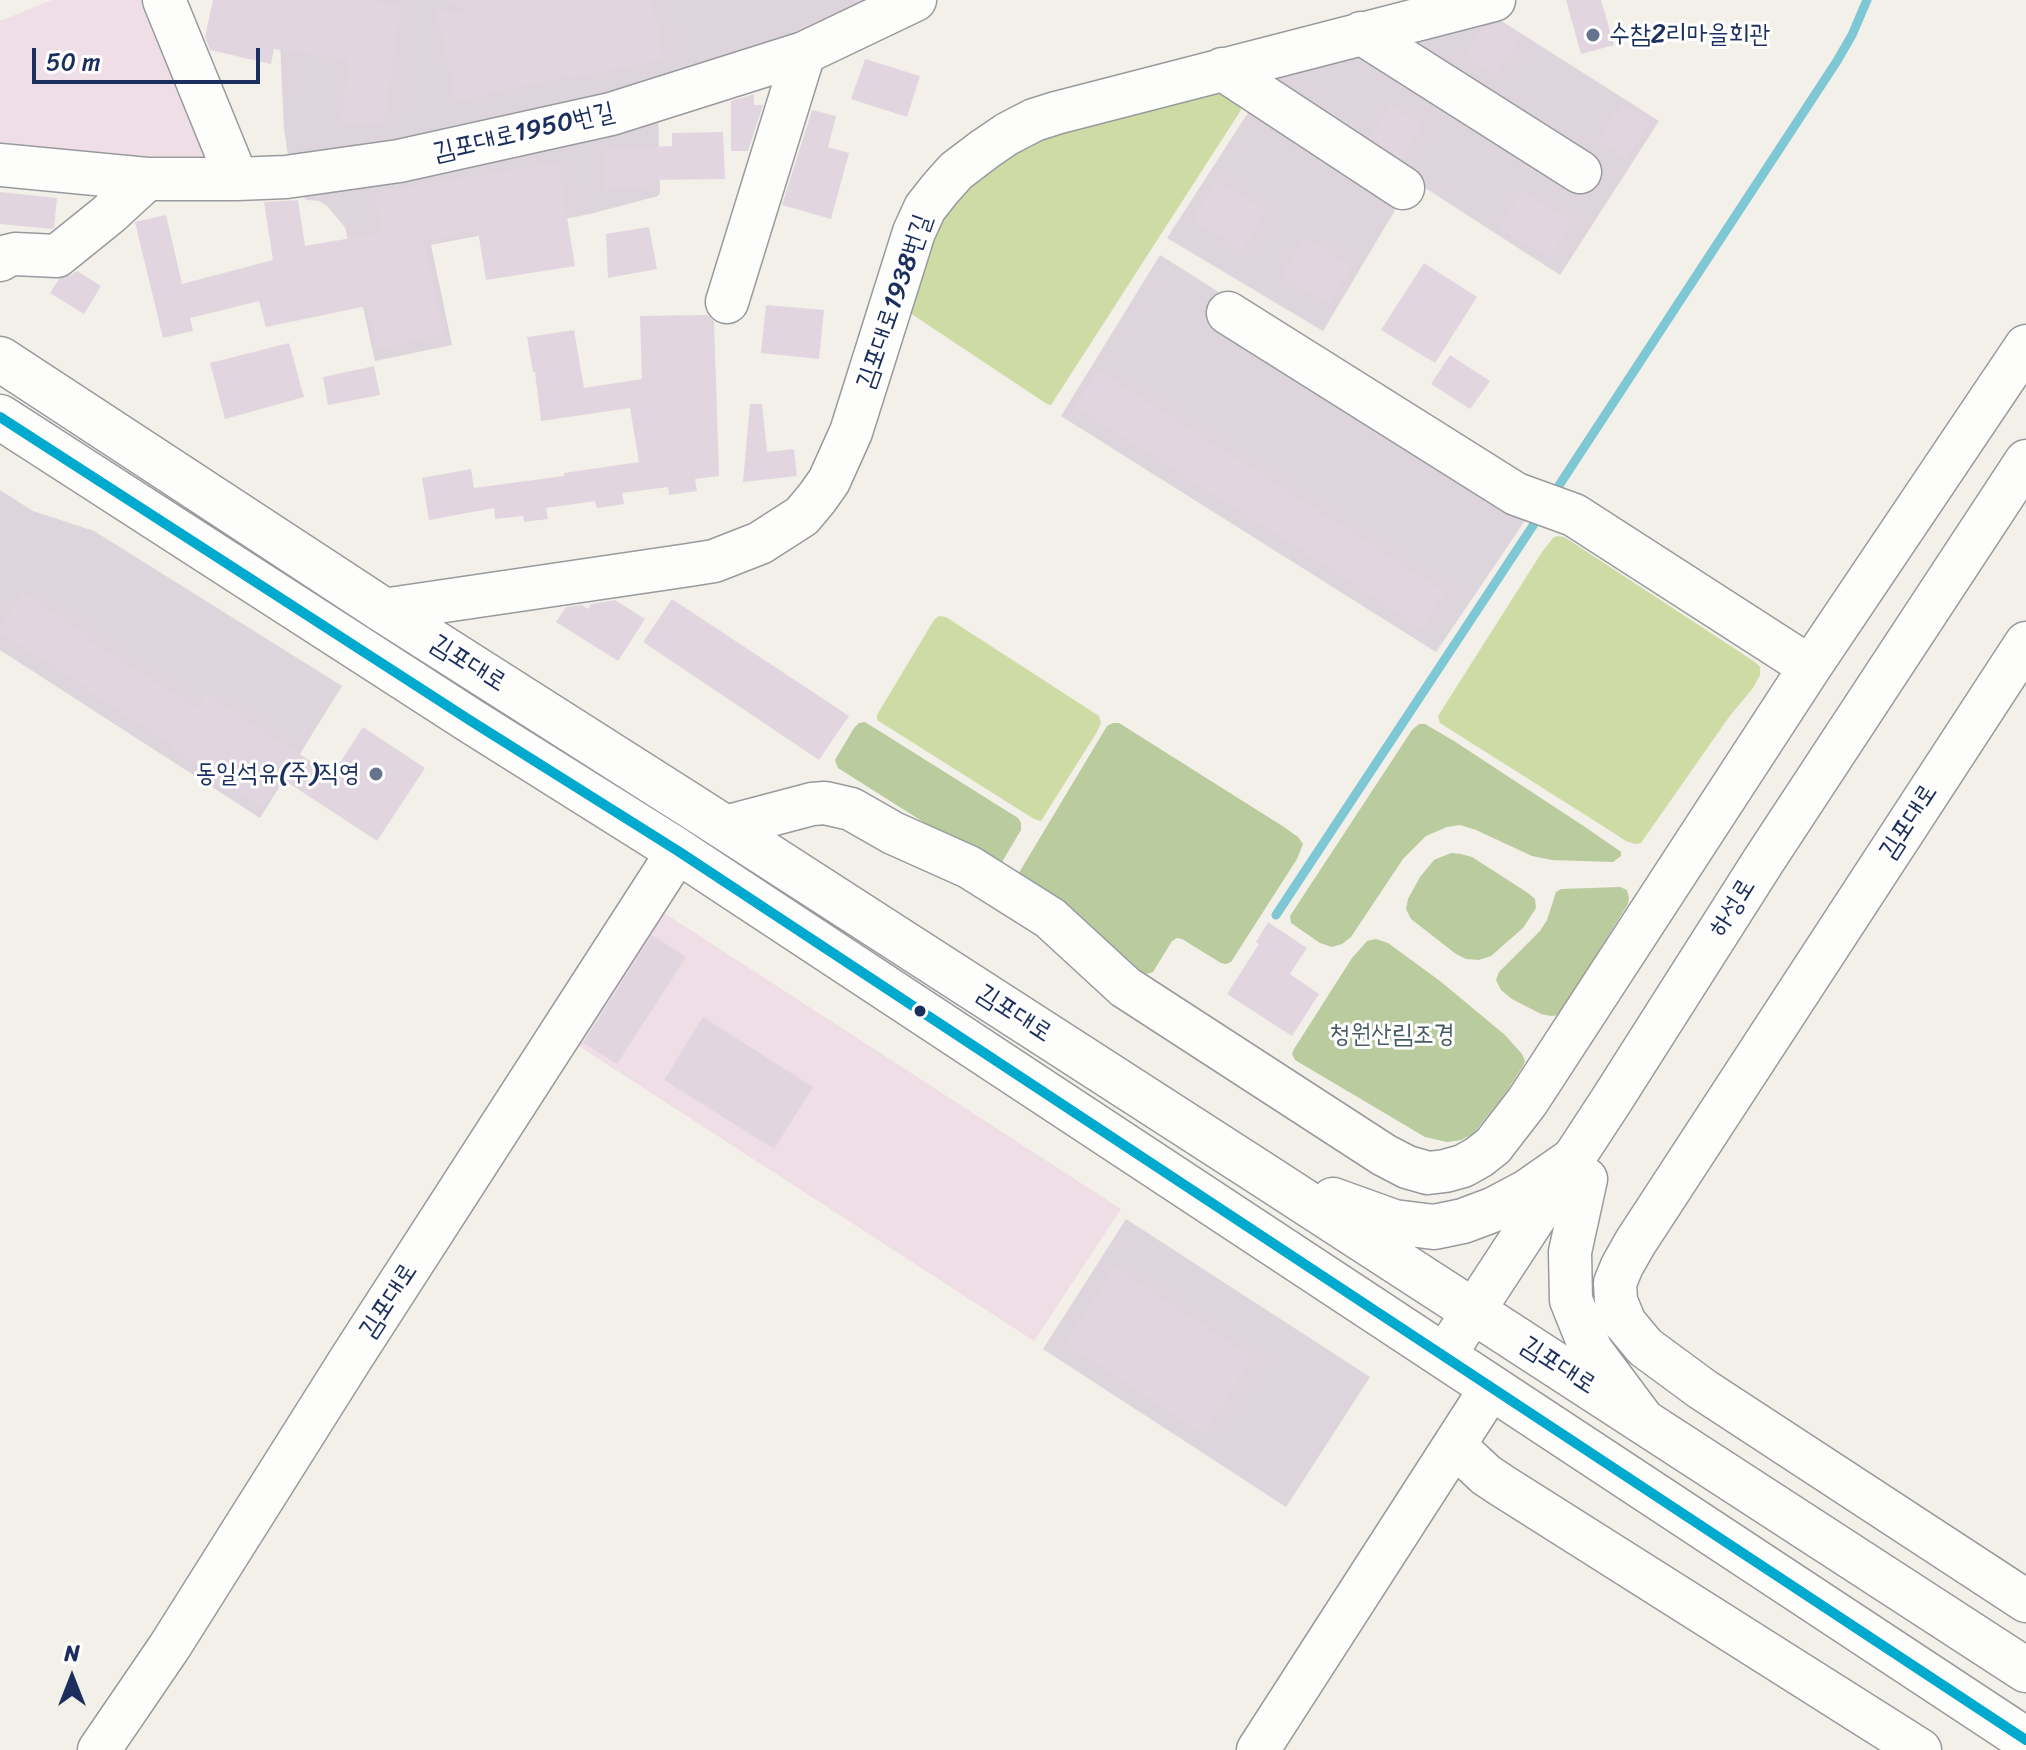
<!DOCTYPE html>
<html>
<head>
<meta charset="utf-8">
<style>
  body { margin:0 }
  #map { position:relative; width:2026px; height:1750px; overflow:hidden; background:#f2f0e8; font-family:Sriracha,sans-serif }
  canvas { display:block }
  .north { position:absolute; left:32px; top:1638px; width:80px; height:80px; -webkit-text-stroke:6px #fff; paint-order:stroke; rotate:0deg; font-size:22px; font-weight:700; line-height:32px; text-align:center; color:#1b2f5e }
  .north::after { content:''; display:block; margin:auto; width:28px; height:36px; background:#1b2f5e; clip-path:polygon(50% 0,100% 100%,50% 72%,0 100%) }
  .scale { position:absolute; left:32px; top:48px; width:228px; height:36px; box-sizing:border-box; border:4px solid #1b2f5e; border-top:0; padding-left:10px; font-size:24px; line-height:28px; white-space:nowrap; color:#1b2f5e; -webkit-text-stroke:6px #fff; paint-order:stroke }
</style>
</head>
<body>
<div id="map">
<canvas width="2026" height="1750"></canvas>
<div class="north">N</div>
<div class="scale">50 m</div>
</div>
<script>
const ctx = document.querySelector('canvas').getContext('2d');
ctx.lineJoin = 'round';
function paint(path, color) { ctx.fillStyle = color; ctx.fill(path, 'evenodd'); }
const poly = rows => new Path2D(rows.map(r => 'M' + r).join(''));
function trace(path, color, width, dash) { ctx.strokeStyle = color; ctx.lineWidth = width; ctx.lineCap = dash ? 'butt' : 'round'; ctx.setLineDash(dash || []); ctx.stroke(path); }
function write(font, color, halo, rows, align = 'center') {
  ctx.font = font + ' Sriracha,"Poor Story",sans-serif'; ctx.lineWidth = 6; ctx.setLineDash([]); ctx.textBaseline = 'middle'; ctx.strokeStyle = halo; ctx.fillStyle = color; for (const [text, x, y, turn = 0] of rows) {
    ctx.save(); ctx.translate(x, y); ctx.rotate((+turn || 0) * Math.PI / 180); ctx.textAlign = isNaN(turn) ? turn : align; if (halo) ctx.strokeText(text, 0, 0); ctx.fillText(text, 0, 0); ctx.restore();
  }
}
const built = poly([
  [52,0,149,0,207,129,207,166,0,149,0,21],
  [658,909,1121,1209,1034,1341,571,1041]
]);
const industrial = poly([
  [286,0,893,0,795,43,462,135,288,156,284,128,280,42],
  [1484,10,1659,121,1560,275,1413,180,1323,331,1167,238,1251,108,1237,90],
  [658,108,660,193,658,196,590,214,431,245,452,345,375,361,345,227,327,206,319,201,307,200,302,196,296,183],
  [1160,255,1499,469,1545,491,1436,652,1061,416],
  [0,490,33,511,94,531,342,686,260,818,0,650],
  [1126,1219,1370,1377,1286,1507,1043,1349]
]);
const green = poly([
  [1213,84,1240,106,1241,110,1051,405,1047,404,907,311,922,236,989,155],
  [1557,536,1564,537,1575,544,1755,662,1760,667,1760,675,1753,688,1729,717,1641,843,1635,844,1626,841,1609,830,1440,723,1438,716,1542,552,1553,538],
  [939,616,946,617,1099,716,1101,723,1097,732,1041,821,1034,819,877,720,877,715,934,620]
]);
const forest = poly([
  [865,722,1018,818,1021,823,1021,830,1002,862,997,864,936,830,838,768,835,760,854,728,859,723],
  [1113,723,1119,723,1284,827,1298,837,1303,844,1297,859,1231,962,1226,964,1221,963,1182,939,1177,938,1172,941,1153,972,1147,974,1142,972,1091,928,1019,877,1020,871,1107,726],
  [1419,724,1425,724,1454,741,1582,825,1617,849,1621,852,1621,856,1613,862,1552,860,1532,856,1476,830,1460,825,1447,827,1426,836,1403,859,1351,937,1342,944,1332,947,1320,943,1291,923,1290,916,1412,730],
  [1451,853,1461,854,1472,857,1528,893,1535,899,1536,908,1523,928,1491,956,1479,960,1466,959,1456,954,1411,919,1406,909,1408,899,1420,877,1434,860],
  [1620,887,1627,890,1629,898,1628,904,1559,1015,1551,1016,1541,1014,1512,999,1501,990,1496,980,1499,972,1540,931,1547,920,1556,892,1561,889],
  [1376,939,1388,943,1440,981,1505,1035,1522,1054,1525,1061,1523,1066,1505,1094,1473,1134,1461,1140,1447,1142,1425,1137,1295,1060,1292,1054,1294,1049,1352,958,1367,941]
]);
const stream = poly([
  [1556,490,1837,61,1852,35,1867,0],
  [1276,915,1536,521]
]);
const building = poly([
  [213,0,367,0,402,5,383,126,341,121,349,60,274,49,271,64,210,50,205,37],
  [447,0,652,0,664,59,569,79,568,76,456,101,436,9,468,14],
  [1566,0,1601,0,1614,45,1581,54],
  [1499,23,1521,38,1495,75,1465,55,1483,28],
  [865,59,920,76,907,117,851,99],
  [754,94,754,105,763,105,748,151,731,151,731,101],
  [1622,103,1651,122,1627,159,1597,140],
  [1390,105,1422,126,1401,158,1369,137],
  [812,110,836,116,828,147,849,153,831,219,782,205],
  [723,132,725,179,652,180,653,187,604,189,603,149,672,146,672,133],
  [558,162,575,266,486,280,478,231,424,241,444,334,376,349,367,306,266,327,259,301,190,318,193,331,163,338,135,222,166,215,182,284,273,260,264,202,298,200,305,246,381,233,374,193],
  [1217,181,1266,211,1242,251,1192,219],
  [1522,191,1572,222,1549,258,1499,228],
  [0,192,57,198,54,228,52,229,0,224],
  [649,227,657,269,608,278,606,234],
  [1305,238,1352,267,1329,304,1281,275],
  [1424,263,1477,297,1435,363,1381,330],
  [77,271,101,286,84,314,50,293,59,279,71,275],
  [766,305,824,310,819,359,761,353],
  [707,315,714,321,719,476,695,479,697,491,669,495,668,487,622,493,624,504,597,508,595,501,546,508,548,519,524,522,523,516,495,519,494,508,429,520,422,478,471,469,474,488,564,476,564,473,639,462,630,408,541,421,535,372,533,372,527,337,574,330,584,388,642,379,640,316],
  [289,343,304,397,225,419,210,363],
  [1450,355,1490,381,1470,409,1431,384],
  [374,366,380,395,328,405,323,377],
  [1098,370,1445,592,1421,629,1365,592,1366,591,1075,407],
  [750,404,762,404,767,452,794,449,797,476,743,482],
  [22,593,91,637,89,640,197,708,206,694,332,775,363,727,425,768,377,841,281,778,262,808,171,748,173,746,86,690,88,688,0,633,0,628],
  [672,599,849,716,819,760,643,642],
  [615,600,645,619,618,661,556,622,566,607,582,605,588,609,591,604],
  [1268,922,1307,948,1290,974,1319,994,1292,1036,1227,994,1259,944,1256,942],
  [652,935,686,957,617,1064,583,1043],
  [703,1017,813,1087,774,1149,664,1080],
  [1115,1267,1253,1358,1203,1434,1065,1343]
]);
const minor = poly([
  [164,0,237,179],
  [1361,33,1580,172],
  [1222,69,1403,188],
  [0,165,147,179,237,179,286,177,399,161,611,114,804,53,915,0],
  [0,260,7,256,15,254,57,256,109,214,147,179],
  [727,302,804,53],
  [1228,313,1516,494,1574,515,1810,667],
  [383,610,689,565,714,561,760,543,802,516,817,498,829,481,851,432,914,232,925,208,940,189,956,171,985,149,1007,134,1034,120,1056,113,1494,0],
  [2026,643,1635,1243,1622,1266,1615,1283,1616,1301,1625,1323,1645,1347,1702,1389,2026,1601],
  [725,827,812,804,825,803,851,809,893,833,969,867,1050,918,1125,987,1384,1155,1407,1167,1428,1173,1445,1171,1463,1166,1479,1157,1493,1146,1527,1102,1810,667,2026,346],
  [1586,1179,1570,1252,1571,1300,1591,1350,1641,1417],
  [1444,1356,1611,1101,1764,860,2026,461],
  [1455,1446,1486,1475,1501,1485,1920,1750],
  [99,1750,170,1646,352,1357,678,851],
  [1258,1750,1491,1388]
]);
const major = poly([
  [0,359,383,610,699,811,1265,1176,2026,1670],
  [0,417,471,721,678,851,2026,1740],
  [1333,1200,1394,1222,1434,1227,1463,1221,1495,1209,1527,1192,1573,1160]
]);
const bus1 = poly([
  [0,417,471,721,678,851,2026,1740]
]);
const markers = [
  [1593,35,8,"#66738e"],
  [376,774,8,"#66738e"],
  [920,1011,7,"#1b2f5e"]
];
const poiNames = [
  ["수참2리마을회관",1609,35],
  ["동일석유(주)직영",360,774,"right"]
];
const streetNames = [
  ["김포대로1950번길",524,133,-13],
  ["김포대로1938번길",895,302,-71],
  ["김포대로",468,664,32],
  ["김포대로",1909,822,-57],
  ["하성로",1733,908,-58],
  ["김포대로",1014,1014,33],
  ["김포대로",389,1301,-57],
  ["김포대로",1558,1366,33]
];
const parkNames = [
  ["청원산림조경",1392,1035]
];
paint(built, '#f0dee7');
paint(industrial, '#ded4dc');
paint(green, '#cfdba5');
paint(forest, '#bacb9e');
trace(stream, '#7ec7d4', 9);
paint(building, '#e1d6df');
trace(minor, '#989a9d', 45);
trace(major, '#989a9d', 47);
trace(minor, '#fdfdfc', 42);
trace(major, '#fdfdfc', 44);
trace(bus1, '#00a9ce', 10);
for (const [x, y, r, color] of markers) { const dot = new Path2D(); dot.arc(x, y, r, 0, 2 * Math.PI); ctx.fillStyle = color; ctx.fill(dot); trace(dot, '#fff', 3); }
write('26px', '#1b2f5e', '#fff', poiNames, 'left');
write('26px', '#1b2f5e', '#fff', streetNames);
write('26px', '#485d63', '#fff', parkNames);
</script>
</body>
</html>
